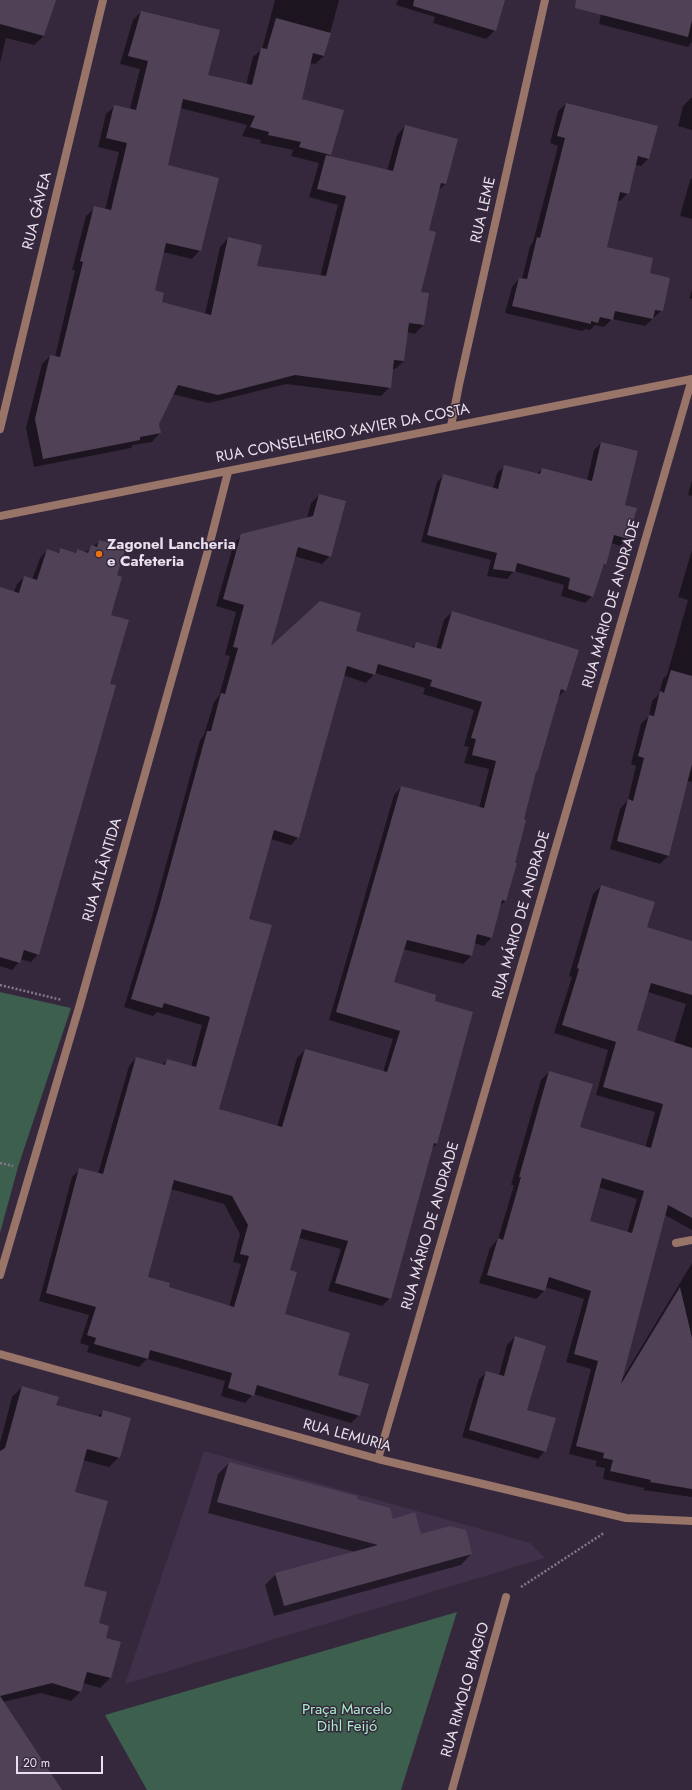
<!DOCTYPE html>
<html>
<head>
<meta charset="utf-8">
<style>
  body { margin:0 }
  #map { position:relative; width:692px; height:1790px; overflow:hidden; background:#36283c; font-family:Jost,sans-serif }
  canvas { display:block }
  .scale { position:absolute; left:16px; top:1756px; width:87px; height:18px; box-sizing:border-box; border:2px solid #e9e0ed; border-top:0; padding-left:5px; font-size:12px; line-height:14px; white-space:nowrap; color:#e9e0ed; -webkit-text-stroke:3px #36283c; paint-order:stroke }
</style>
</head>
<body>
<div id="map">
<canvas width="692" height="1790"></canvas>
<div class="scale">20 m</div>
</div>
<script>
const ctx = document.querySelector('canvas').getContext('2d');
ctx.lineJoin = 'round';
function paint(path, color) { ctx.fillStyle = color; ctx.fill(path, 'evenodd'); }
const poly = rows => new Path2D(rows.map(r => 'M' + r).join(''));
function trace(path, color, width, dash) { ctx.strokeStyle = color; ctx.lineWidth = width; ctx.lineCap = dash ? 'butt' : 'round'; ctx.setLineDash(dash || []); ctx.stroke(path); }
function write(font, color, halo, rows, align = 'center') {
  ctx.font = font + ' Jost,sans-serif'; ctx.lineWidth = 3; ctx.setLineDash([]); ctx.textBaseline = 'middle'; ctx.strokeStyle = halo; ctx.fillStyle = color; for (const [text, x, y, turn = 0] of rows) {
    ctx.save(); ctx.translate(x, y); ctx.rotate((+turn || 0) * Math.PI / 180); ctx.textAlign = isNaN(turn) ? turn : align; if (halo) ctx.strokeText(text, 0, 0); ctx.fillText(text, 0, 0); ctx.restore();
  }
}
const built = poly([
  [204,1451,530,1543,545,1558,125,1684]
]);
const green = poly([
  [0,992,71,1008,18,1167,0,1233],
  [457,1612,401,1790,147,1790,105,1715]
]);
const shadow = poly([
  [0,0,54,0,44,36,34,45,6,38,0,63],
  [275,0,339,0,324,56,315,64,309,63,301,99,343,110,329,157,387,171,397,135,405,126,445,184,438,191,428,231,420,292,428,294,423,325,415,334,407,332,404,361,395,369,392,369,390,387,381,396,286,384,209,403,172,394,158,424,160,433,152,442,133,445,131,448,34,467,26,428,42,364,50,356,55,357,75,270,72,270,86,216,95,208,105,210,119,152,98,147,106,114,115,106,130,109,140,69,120,64,133,20,141,12,207,76,246,85,253,57,262,49],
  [180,108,247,125,242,136,261,140,260,143,293,150,291,156,319,163,309,197,338,205,320,277,255,267,228,238,220,247,205,314,161,303,153,291,163,252,192,259,200,250,166,166],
  [398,0,503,0,495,30,486,39,433,23,435,17,396,5],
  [604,0,692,0,692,42,688,47,599,24],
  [691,98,692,98,692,130,678,126,683,106],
  [566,104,648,159,641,166,635,165,628,193,620,201,617,200,605,247,648,274,662,310,645,326,612,319,604,327,595,325,590,330,585,329,582,331,505,313,512,287,519,279,522,279,530,246,533,242,558,146,550,143,558,111],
  [692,178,692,219,680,216,690,180],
  [692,290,692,299,689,298],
  [601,443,624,506,627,538,620,546,611,543,605,565,601,568,592,596,585,603,561,596,564,585,514,571,507,579,487,576,491,560,421,542,437,482,444,475,493,489,497,473,505,466,537,474,542,469,587,481,594,450],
  [692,480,692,496,688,495],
  [319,495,330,556,322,564,294,556,269,649,355,632,411,649,416,643,436,649,444,620,452,612,565,690,557,698,534,774,505,901,500,906,491,938,484,946,474,943,471,956,463,964,403,949,393,983,433,1001,472,1013,437,1144,432,1148,390,1298,382,1306,328,1291,341,1249,299,1238,289,1271,283,1315,337,1375,359,1415,351,1423,253,1394,245,1403,221,1396,225,1381,147,1359,139,1367,87,1352,89,1346,80,1343,89,1315,39,1301,72,1177,80,1169,98,1174,129,1066,136,1058,162,1065,167,1060,191,1067,202,1025,157,1012,153,1016,124,1007,152,916,200,740,204,735,214,702,219,696,230,656,225,655,236,612,216,606,234,543,242,535,307,518,311,503],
  [375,673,425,688,423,694,474,710,464,746,469,747,464,763,489,769,479,808,401,787,394,795,329,1020,393,1039,383,1072,305,1050,297,1058,277,1127,218,1110,271,926,248,920,271,839,291,845,298,837,343,675,366,683],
  [171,1189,224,1204,240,1234,233,1262,241,1264,229,1307,167,1288,147,1277],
  [100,541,116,576,110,616,109,684,38,954,31,962,20,959,19,962,12,970,0,966,0,588,14,592,17,584,24,577,32,580,40,558,47,550,57,553,61,549,75,553,77,550,84,553],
  [692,550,692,782,687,781,668,856,660,864,610,849,620,809,628,800,636,766,631,764,641,724,649,716,652,701,659,694,663,679,667,675,688,600,678,597],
  [601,886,646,928,692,942,692,1230,665,1215,622,1379,692,1263,692,1497,643,1490,644,1488,603,1479,605,1468,595,1466,597,1461,569,1454,591,1369,566,1362,584,1299,545,1287,544,1291,536,1299,479,1283,490,1248,498,1239,514,1185,511,1185,541,1080,549,1072,579,1127,645,1148,655,1112,596,1095,608,1050,554,1033,572,977,569,976,593,894],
  [648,992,686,1004,674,1043,636,1031],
  [598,1187,637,1199,627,1233,588,1222],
  [515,1337,526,1410,545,1451,538,1459,462,1437,479,1379,487,1372,499,1375,507,1345],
  [22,1387,55,1406,97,1417,104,1411,119,1457,109,1467,82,1460,73,1492,83,1587,104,1638,120,1643,110,1678,100,1688,83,1683,81,1691,71,1701,41,1693,3,1702,61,1790,0,1790,0,1443,12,1397],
  [229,1463,355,1500,421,1535,471,1554,461,1565,274,1616,265,1585,276,1574,355,1552,208,1513,218,1474]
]);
const building = poly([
  [0,0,56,0,44,36,0,24],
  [414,0,505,0,496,31,413,6],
  [576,0,692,0,692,20,688,37,575,8],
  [141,11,220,30,208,75,252,85,261,48,267,49,276,18,331,33,324,56,313,53,302,99,344,110,331,155,299,147,301,142,268,135,269,132,250,127,255,116,183,99,168,165,219,178,201,251,166,243,155,290,164,293,162,302,211,315,228,237,262,245,257,266,326,276,346,196,317,189,326,155,393,171,405,125,458,139,446,184,441,183,429,230,436,232,421,292,429,293,424,325,409,323,404,361,394,360,391,388,295,375,218,395,178,385,159,424,161,433,140,437,140,440,43,459,35,419,50,355,60,357,83,262,80,261,94,206,111,210,127,143,106,138,114,105,136,110,148,61,128,56],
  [566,103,658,126,649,159,638,156,629,194,620,192,607,247,653,258,650,273,670,278,663,311,655,310,653,319,615,311,613,320,600,317,598,323,591,321,591,324,512,306,519,278,527,279,537,237,540,238,565,138,557,136],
  [601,442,638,451,625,505,637,508,628,539,614,535,606,565,604,564,593,597,568,589,570,578,517,563,515,572,493,569,497,553,427,535,443,474,498,489,504,465,540,474,542,468,592,481],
  [319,494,346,501,331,557,298,547,271,646,320,601,361,613,356,631,414,648,416,642,441,649,452,611,579,650,566,691,561,689,537,772,536,772,524,819,526,820,515,863,517,863,506,901,502,900,492,938,477,934,472,956,407,940,394,982,436,995,435,1001,473,1012,437,1144,434,1143,391,1299,335,1283,348,1241,302,1229,290,1270,297,1272,285,1314,350,1333,338,1375,369,1384,360,1416,257,1385,254,1396,228,1388,232,1373,150,1350,148,1359,94,1344,96,1338,87,1335,96,1307,46,1293,79,1168,103,1174,136,1057,165,1065,167,1059,196,1067,210,1017,164,1003,162,1008,131,999,159,907,207,731,211,731,221,693,225,694,238,648,233,647,244,605,223,599,241,534,313,516],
  [378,664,432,680,430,686,482,702,471,738,476,739,472,755,496,761,484,808,401,786,336,1012,400,1031,387,1072,305,1049,282,1127,219,1109,272,925,249,919,274,830,299,838,347,666,375,675],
  [174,1180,232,1196,248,1225,240,1254,249,1256,234,1307,169,1287,170,1283,148,1277],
  [99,540,126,547,117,575,122,577,111,615,129,620,110,684,116,685,39,955,24,950,20,963,0,957,0,587,19,593,24,576,37,580,47,549,59,553,60,548,76,553,77,549,88,553,91,545,97,547],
  [671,670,692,676,692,764,669,856,617,841,628,799,633,801,644,758,638,756,649,715,654,716,660,691,664,693],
  [601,885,655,902,647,927,692,941,692,995,651,983,637,1030,692,1048,692,1218,668,1205,621,1384,680,1287,692,1338,692,1489,650,1482,651,1480,610,1471,613,1460,603,1458,604,1453,576,1446,598,1361,574,1354,591,1291,549,1277,545,1291,487,1275,498,1238,503,1240,521,1177,519,1177,549,1071,593,1084,580,1127,651,1148,663,1104,603,1087,616,1042,562,1025,579,969,577,968],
  [602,1178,644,1191,632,1233,590,1221],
  [515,1336,546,1346,527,1410,556,1418,546,1452,469,1430,486,1371,504,1376],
  [22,1386,59,1397,56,1405,101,1417,103,1410,131,1418,120,1458,87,1449,75,1492,108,1501,84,1586,107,1592,99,1623,109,1626,106,1638,121,1642,111,1678,87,1672,81,1692,52,1683,0,1696,0,1451,5,1448],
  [229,1462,357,1496,357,1499,390,1508,393,1519,415,1512,421,1534,450,1526,466,1530,472,1554,284,1606,275,1573,378,1545,217,1502],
  [0,1696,62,1790,0,1790]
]);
const path = poly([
  [0,985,62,1000],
  [0,1163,13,1166],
  [521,1587,604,1533]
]);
const minor = poly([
  [451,426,459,385,545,0],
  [0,429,103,0],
  [676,1243,692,1240],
  [0,1275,80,1004,207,554,228,472],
  [0,1354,378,1459,626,1518,692,1521],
  [378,1459,692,379],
  [452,1790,506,1597]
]);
const tertiary = poly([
  [0,516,692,379]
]);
const markers = [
  [99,554,4,"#e8710a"]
];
const streetNames = [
  ["RUA LEME",484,210,-77],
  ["RUA GÁVEA",38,211,-76],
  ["RUA CONSELHEIRO XAVIER DA COSTA",343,434,-11],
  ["RUA MÁRIO DE ANDRADE",612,604,-74],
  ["RUA ATLÂNTIDA",103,870,-74],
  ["RUA MÁRIO DE ANDRADE",522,915,-74],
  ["RUA MÁRIO DE ANDRADE",431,1226,-74],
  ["RUA LEMURIA",347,1436,15],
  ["RUA RIMOLO BIAGIO",466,1690,-74]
];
const poiNames = [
  ["Zagonel Lancheria",107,545],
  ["e Cafeteria",107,562]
];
const parkNames = [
  ["Praça Marcelo",347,1710],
  ["Dihl Feijó",347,1727]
];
paint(built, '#413049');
paint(green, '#3c5f4e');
paint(shadow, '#0007');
paint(building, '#504157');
trace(path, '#847889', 2.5, [2, 2]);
trace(minor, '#997468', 8);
trace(tertiary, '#997468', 8);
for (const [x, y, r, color] of markers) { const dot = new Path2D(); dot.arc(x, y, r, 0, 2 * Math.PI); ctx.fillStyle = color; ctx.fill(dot); trace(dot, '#36283c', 1.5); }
write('15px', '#e9e0ed', '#36283c', streetNames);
write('bold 15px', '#e9e0ed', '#36283c', poiNames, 'left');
write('15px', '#abeccb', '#36283c', parkNames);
</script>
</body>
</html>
